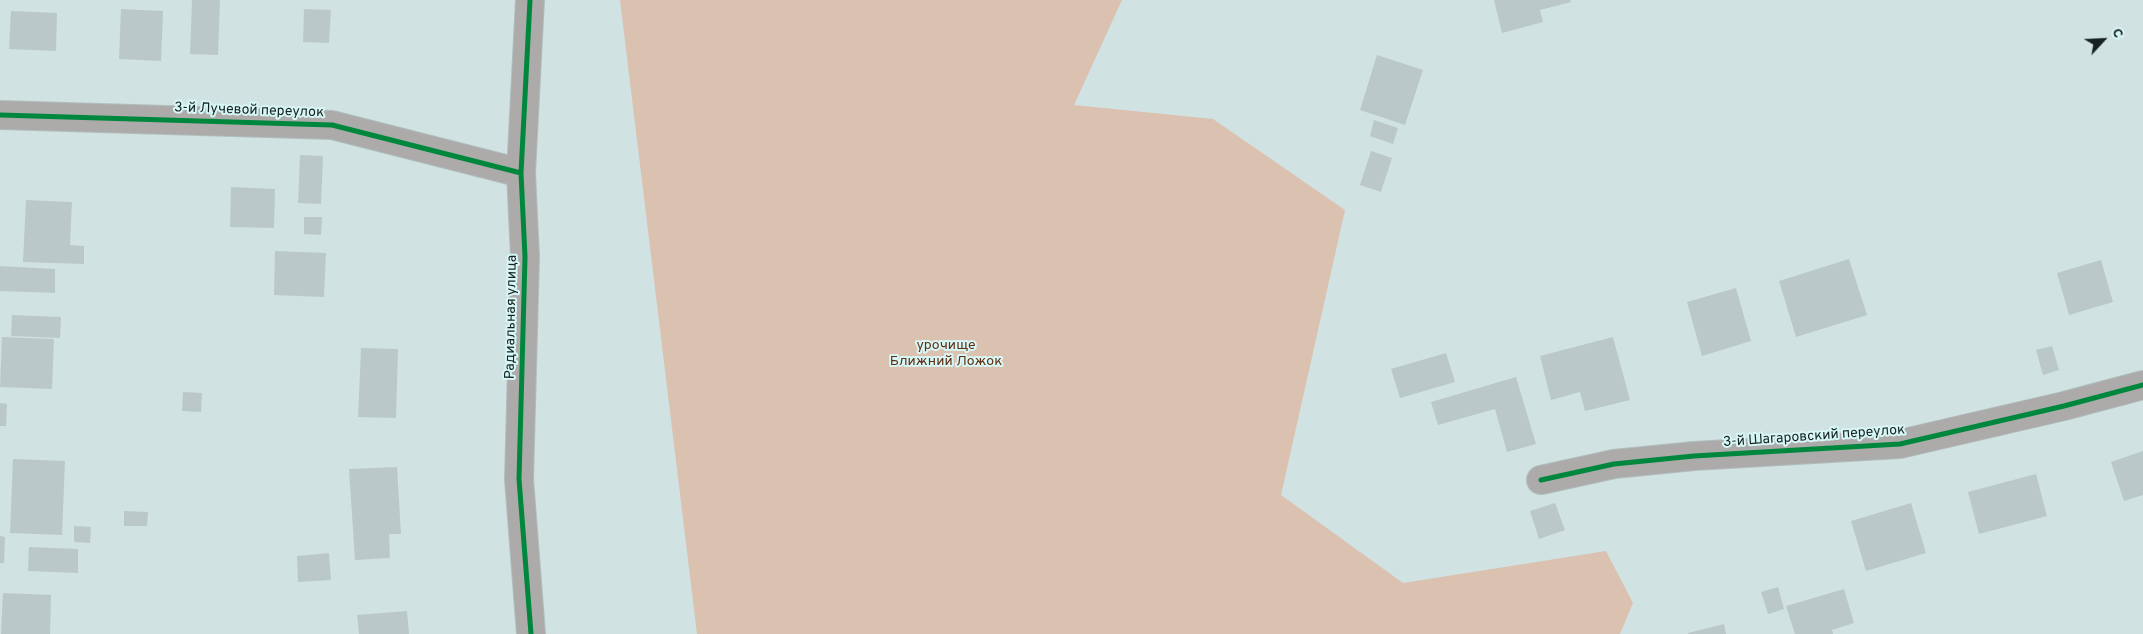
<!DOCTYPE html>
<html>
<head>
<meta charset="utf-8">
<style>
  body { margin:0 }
  #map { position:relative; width:2143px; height:634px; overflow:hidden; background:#d1e2e2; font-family:Overpass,sans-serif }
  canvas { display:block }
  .north { position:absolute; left:2078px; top:15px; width:50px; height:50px; -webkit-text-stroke:4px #d7f7f6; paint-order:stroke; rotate:65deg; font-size:14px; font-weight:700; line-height:20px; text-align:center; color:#162121 }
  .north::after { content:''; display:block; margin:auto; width:18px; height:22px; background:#162121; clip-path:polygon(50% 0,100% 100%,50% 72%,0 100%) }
</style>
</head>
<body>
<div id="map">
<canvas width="2143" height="634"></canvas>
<div class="north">С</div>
</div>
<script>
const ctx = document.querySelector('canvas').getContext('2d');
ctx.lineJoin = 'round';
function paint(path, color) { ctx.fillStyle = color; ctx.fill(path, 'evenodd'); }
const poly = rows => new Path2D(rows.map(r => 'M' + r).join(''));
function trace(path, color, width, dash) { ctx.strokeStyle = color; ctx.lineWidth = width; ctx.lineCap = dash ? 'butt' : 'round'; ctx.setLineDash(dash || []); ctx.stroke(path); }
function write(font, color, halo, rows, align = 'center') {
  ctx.font = font + ' Overpass,sans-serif'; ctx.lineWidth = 4; ctx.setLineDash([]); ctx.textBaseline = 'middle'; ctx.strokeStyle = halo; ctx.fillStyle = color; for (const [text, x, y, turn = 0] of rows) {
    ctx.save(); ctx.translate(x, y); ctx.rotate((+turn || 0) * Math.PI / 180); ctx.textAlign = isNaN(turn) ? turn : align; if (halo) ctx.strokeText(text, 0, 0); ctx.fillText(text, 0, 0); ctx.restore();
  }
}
const green = poly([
  [620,0,1122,0,1074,105,1213,119,1345,210,1281,495,1403,583,1606,551,1633,603,1620,634,697,634]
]);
const building = poly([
  [192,0,220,0,218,55,190,54],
  [1494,0,1570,0,1571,2,1540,10,1543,22,1502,33],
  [121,9,163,11,161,61,119,59],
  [304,9,331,10,329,43,303,42],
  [11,11,57,13,56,51,9,49],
  [1377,55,1423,70,1405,125,1360,110],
  [1374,120,1398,128,1393,144,1370,136],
  [1371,151,1392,158,1381,192,1360,185],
  [300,155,323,156,321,204,298,203],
  [231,187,275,189,274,228,230,227],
  [26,200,72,202,70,245,84,246,84,264,23,262],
  [304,217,322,217,321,235,304,234],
  [275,251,326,253,324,297,274,295],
  [1849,259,1867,315,1796,337,1779,281],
  [2101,260,2113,302,2069,315,2057,273],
  [0,266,55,269,55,293,0,291],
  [1736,288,1751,341,1702,356,1687,302],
  [12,315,61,317,60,338,11,336],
  [2,337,54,339,52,389,0,387],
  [1613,337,1630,400,1585,411,1580,392,1551,400,1540,356],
  [2052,346,2059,370,2043,375,2036,350],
  [361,348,398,349,396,418,358,417],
  [1446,353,1455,382,1400,398,1391,369],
  [1516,377,1536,444,1507,452,1495,409,1438,425,1431,402],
  [183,392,202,393,201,412,182,411],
  [0,403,7,404,6,426,0,426],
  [2143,451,2143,495,2124,501,2111,462],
  [13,459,65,461,62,535,10,533],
  [397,467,401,534,389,534,390,558,355,560,349,469],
  [2036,474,2047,516,1979,534,1968,492],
  [1555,503,1565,530,1539,539,1530,511],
  [1911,503,1926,553,1866,571,1851,521],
  [124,511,148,512,147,526,124,526],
  [74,526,91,527,90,543,74,542],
  [0,536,5,537,4,563,0,563],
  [29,547,78,549,78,573,28,571],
  [329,553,331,580,298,582,297,556],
  [1778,587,1784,609,1768,614,1761,592],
  [1844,589,1854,623,1832,630,1833,634,1795,634,1786,606],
  [3,593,51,595,50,634,1,634],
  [407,611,409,634,359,634,357,615],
  [1724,624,1726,634,1688,634,1688,633]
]);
const minor = poly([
  [530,0,521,173,525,257,519,479,531,634],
  [0,115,332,125,521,173],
  [1541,480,1614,464,1694,456,1900,444,2064,406,2143,385]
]);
const cycleway = poly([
  [530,0,521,173,525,257,519,479,531,634],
  [0,115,332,125,521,173],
  [1541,480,1614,464,1694,456,1900,444,2064,406,2143,385]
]);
const streetNames = [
  ["3-й Лучевой переулок",249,111,2],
  ["Радиальная улица",512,317,-89],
  ["3-й Шагаровский переулок",1814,437,-4]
];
const parkNames = [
  ["урочище",946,346],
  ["Ближний Ложок",946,362]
];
paint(green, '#dbc1b0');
paint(building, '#bac8c8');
trace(minor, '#b1bebe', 30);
trace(minor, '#acaba9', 28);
trace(cycleway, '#00873e', 5);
write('14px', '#162121', '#d7f7f6', streetNames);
write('14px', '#602e11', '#d7f7f6', parkNames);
</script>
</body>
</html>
